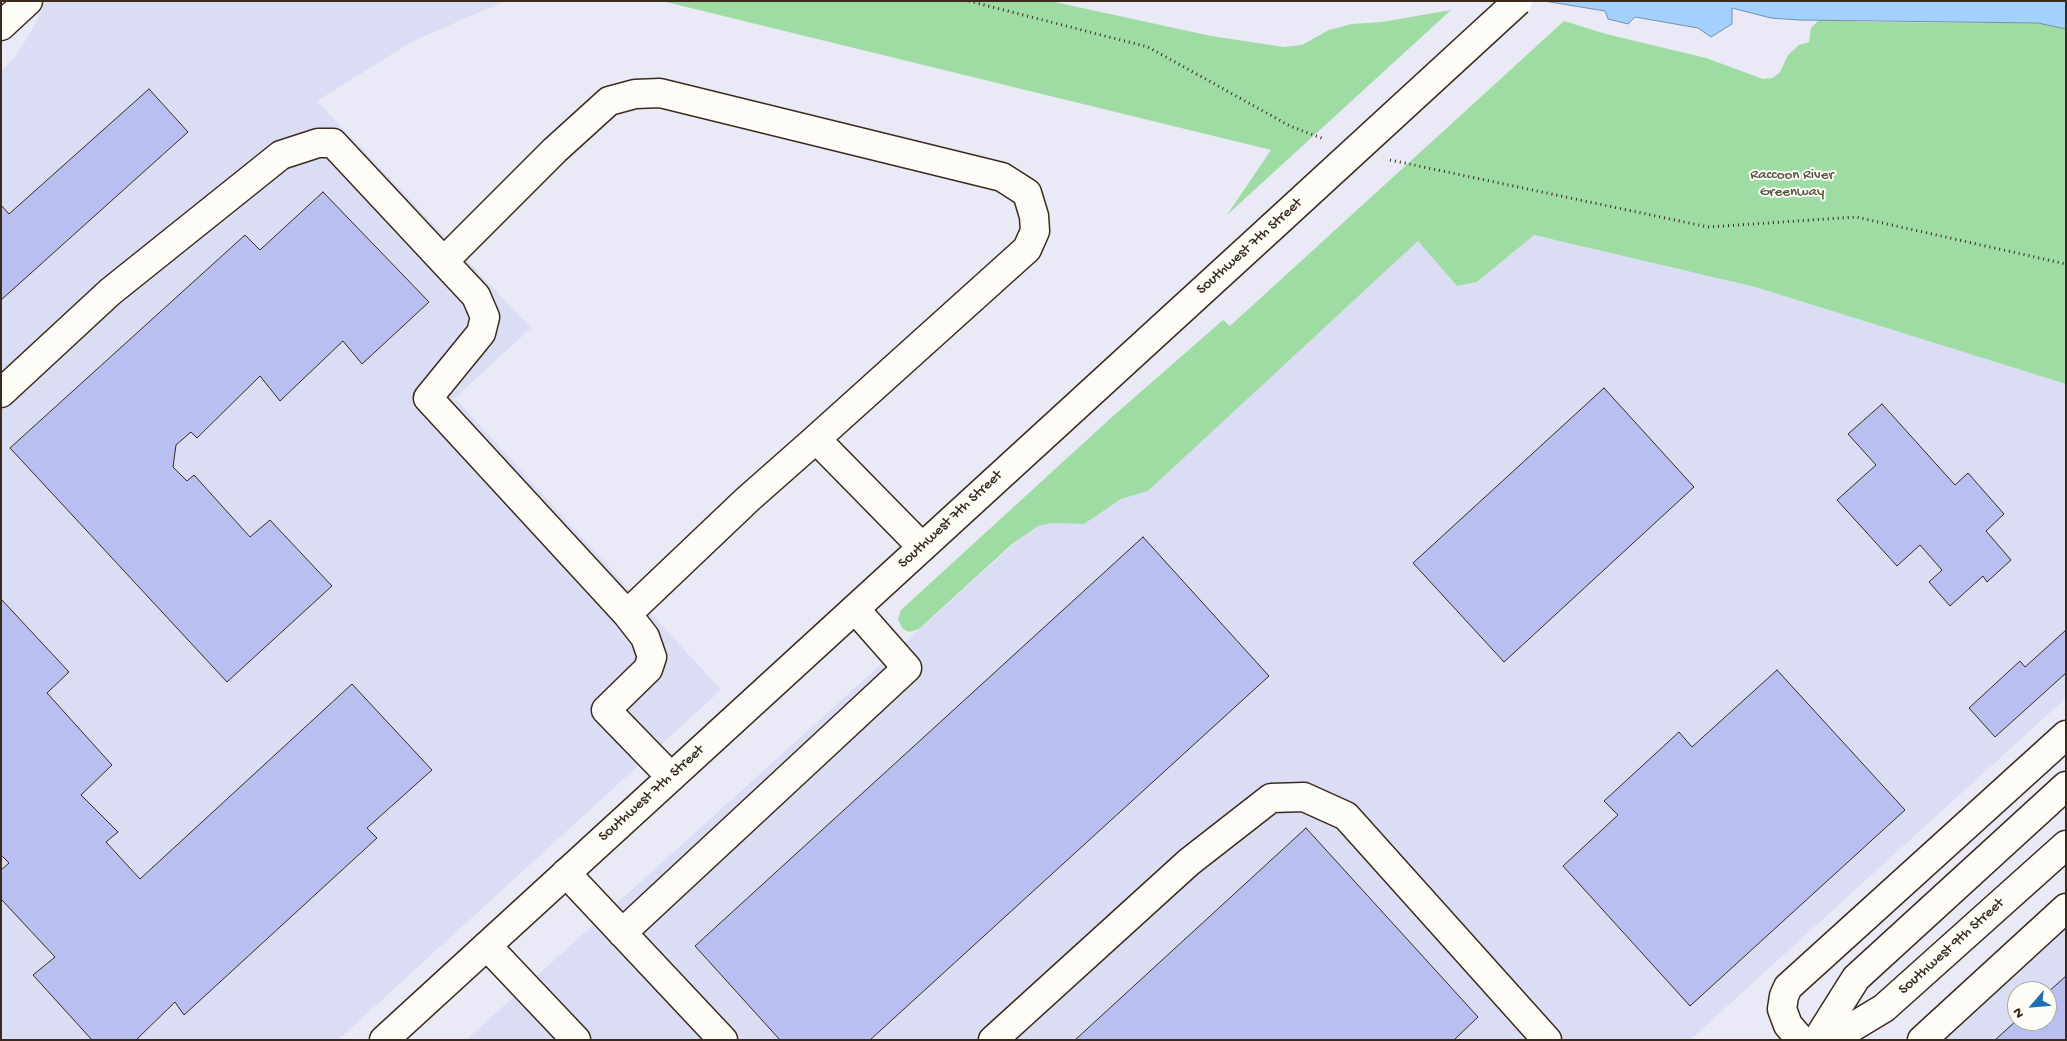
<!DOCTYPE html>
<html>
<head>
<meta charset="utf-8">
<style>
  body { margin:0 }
  #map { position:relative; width:2067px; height:1041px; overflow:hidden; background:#e9eaf5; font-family:"Gochi Hand",sans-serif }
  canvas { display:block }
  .frame { position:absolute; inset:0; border:2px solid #3b2a1e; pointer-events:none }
  .north { position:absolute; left:2007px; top:981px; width:50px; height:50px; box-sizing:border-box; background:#fdfcf7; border:1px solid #afa8a0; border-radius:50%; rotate:243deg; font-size:14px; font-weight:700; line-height:20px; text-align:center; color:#3b2a1e }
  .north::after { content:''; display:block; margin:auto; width:18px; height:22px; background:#1f6fb2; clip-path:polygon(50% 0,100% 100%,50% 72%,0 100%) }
</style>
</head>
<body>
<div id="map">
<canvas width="2067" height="1041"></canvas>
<div class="frame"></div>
<div class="north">N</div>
</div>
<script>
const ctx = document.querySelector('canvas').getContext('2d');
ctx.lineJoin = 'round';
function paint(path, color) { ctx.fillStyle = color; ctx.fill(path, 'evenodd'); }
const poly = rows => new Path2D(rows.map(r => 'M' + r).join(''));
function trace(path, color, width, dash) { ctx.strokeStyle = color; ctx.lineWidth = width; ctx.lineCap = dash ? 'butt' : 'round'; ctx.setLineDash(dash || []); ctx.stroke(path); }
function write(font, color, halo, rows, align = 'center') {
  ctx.font = font + ' "Gochi Hand",sans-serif'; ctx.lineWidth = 4; ctx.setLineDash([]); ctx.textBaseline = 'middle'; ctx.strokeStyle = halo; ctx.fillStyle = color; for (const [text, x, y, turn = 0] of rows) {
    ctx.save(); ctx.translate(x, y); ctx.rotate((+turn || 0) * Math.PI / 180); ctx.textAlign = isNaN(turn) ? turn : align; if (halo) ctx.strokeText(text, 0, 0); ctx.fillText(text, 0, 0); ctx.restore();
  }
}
const built = poly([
  [46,1,505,1,413,41,317,101,531,328,455,398,721,690,338,1040,1,1040,1,72,15,57,31,32],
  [1533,235,1754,287,2066,384,2066,698,1690,1040,466,1040,1026,533,1038,526,1052,523,1084,524,1121,499,1148,491,1418,241,1457,286,1477,282],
  [2066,906,2066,1040,1930,1040],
  [2017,991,2047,991,2047,1021,2017,1021]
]);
const green = poly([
  [662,1,1050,1,1211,36,1284,47,1302,45,1329,30,1352,24,1382,22,1451,10,1227,215,1271,150],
  [1820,19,1868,22,2038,23,2066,29,2066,384,1755,287,1534,235,1477,282,1457,286,1418,241,1148,491,1121,499,1084,524,1052,523,1038,526,1012,544,919,629,909,632,902,628,898,619,901,610,1112,417,1223,320,1230,326,1564,21,1606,34,1706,58,1763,79,1773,78,1780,72,1788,55,1799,45,1809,42,1811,28]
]);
const water = poly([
  [1544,1,2066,1,2066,29,2038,23,1799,20,1771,18,1732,8,1732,24,1711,37,1698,28,1635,17,1628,24,1608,19,1605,11,1544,1]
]);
const building = poly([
  [149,89,188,132,1,300,1,205,9,214,149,89],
  [323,192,429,302,362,364,343,341,280,401,260,376,197,438,191,432,176,445,173,467,187,481,194,475,250,537,270,520,332,586,227,682,10,448,245,235,260,250,323,192],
  [1604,388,1694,487,1504,662,1413,563,1604,388],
  [1882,404,1955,485,1968,473,2004,514,1986,531,2011,560,1987,582,1983,576,1950,606,1929,582,1942,570,1920,545,1897,566,1837,500,1876,465,1848,434,1882,404],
  [1143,537,1269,676,870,1040,780,1040,695,946,1143,537],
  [1,599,69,672,47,693,112,765,81,795,118,832,106,842,140,879,352,684,432,770,367,828,377,838,184,1015,175,1002,136,1040,92,1040,33,975,55,957,1,899,1,870,9,863,1,855,1,599],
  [2066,630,2066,673,1995,737,1969,708,2020,661,2025,667,2066,630],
  [1777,670,1905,810,1690,1006,1563,866,1618,815,1604,801,1679,732,1692,747,1777,670],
  [1306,828,1478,1017,1454,1040,1075,1040,1306,828],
  [2066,976,2066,1040,1995,1040,2017,1020,2047,1021,2047,993,2066,976]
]);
const path = poly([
  [969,1,1148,47,1290,126,1324,139],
  [1390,160,1708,227,1856,217,2066,264]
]);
const minor = poly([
  [1,26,28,1],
  [444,261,555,150,609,101,635,94,660,93,1002,177,1027,193,1034,216,1035,231,1027,249,816,439],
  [1,393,110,292,281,155,318,143,333,143,476,296,485,317,481,333,428,398,627,614,645,637,652,657,648,669,606,710,671,777],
  [627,614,748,499,816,439,922,547],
  [566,873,723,1040],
  [622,933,907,668,855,609],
  [487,946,576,1040],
  [993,1040,1189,862,1271,798,1304,797,1346,816,1547,1040],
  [1801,1040,1788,1025,1782,1009,1784,996,1788,987,2066,735],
  [1922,1040,2066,908]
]);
const major = poly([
  [384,1040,1272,227],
  [1817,1040,1856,978,2066,786],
  [1831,1040,1884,1008,2066,845]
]);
const majorBridge = poly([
  [1272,227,1518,1]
]);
const parkNames = [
  ["Raccoon River",1792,176],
  ["Greenway",1792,193]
];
const streetNames = [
  ["Southwest 7th Street",1250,247,-42],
  ["Southwest 7th Street",951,520,-43],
  ["Southwest 7th Street",652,794,-42],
  ["Southwest 9th Street",1952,947,-42]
];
paint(built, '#dbddf4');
paint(green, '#9edca4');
paint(water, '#a3d1fe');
trace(water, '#798ea4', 1);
paint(building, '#b9c0f1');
trace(building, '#3b2a1e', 1);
trace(minor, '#3b2a1e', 31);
trace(major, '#3b2a1e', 31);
trace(path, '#3b2a1e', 3, [1, 4]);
trace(minor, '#fdfcf7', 28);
trace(major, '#fdfcf7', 28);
trace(majorBridge, '#3b2a1e', 31, []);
trace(majorBridge, '#fdfcf7', 28);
write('15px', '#545640', '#fdfcf7', parkNames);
write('15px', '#3b2a1e', '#fdfcf7', streetNames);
</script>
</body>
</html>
